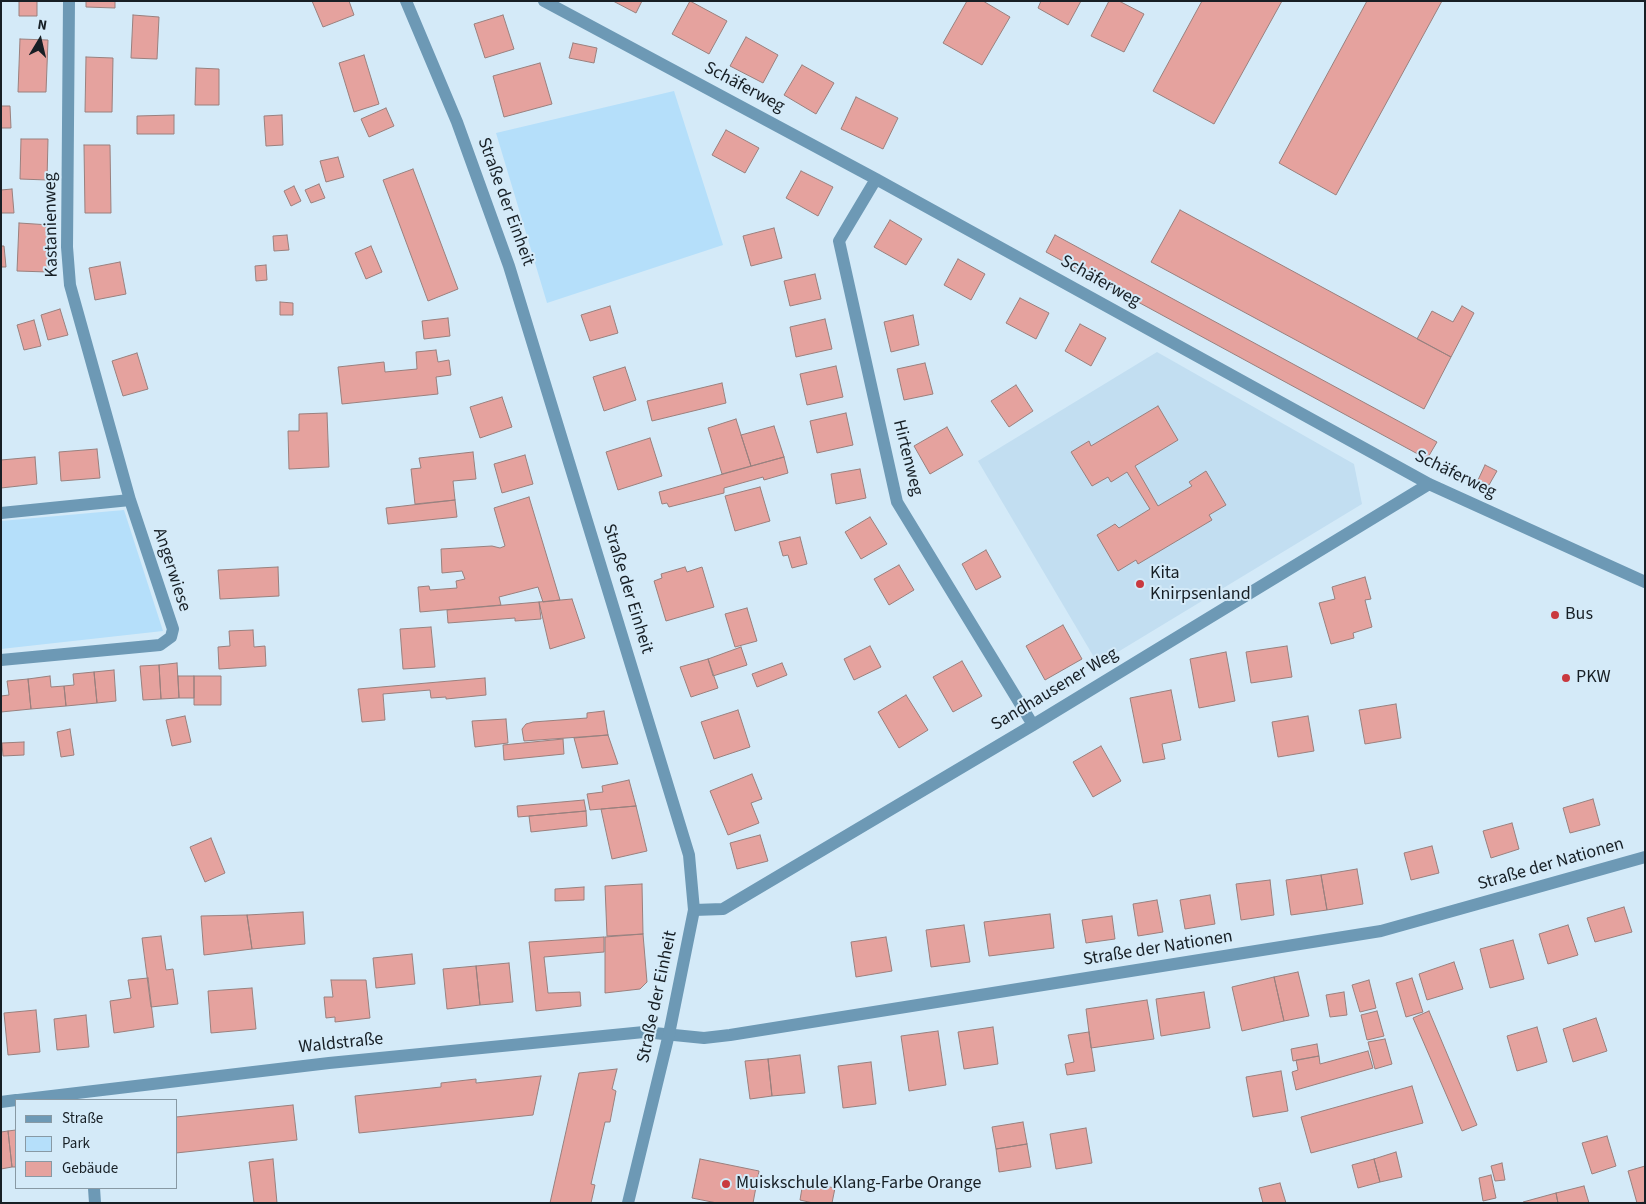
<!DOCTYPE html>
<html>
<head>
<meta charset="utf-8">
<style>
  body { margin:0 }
  #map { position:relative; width:1646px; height:1204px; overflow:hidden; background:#d4eaf8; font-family:"Source Sans 3",sans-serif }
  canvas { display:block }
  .frame { position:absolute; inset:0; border:2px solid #171f25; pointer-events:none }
  .legend { position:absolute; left:15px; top:1099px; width:162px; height:90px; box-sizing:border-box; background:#d4eaf8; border:1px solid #8899a4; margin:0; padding:6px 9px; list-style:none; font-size:15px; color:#171f25 }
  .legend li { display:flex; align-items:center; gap:10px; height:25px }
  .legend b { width:25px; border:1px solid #8899a4 }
  .north { position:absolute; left:15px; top:15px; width:50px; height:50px; -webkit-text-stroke:4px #d4eaf8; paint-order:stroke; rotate:9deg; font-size:14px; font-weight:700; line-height:20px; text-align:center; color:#171f25 }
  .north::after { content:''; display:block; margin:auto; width:18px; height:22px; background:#171f25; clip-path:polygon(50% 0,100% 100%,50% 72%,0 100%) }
</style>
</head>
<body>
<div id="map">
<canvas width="1646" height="1204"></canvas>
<div class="frame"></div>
<ul class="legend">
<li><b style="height:6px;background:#6d99b5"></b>Straße</li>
<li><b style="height:14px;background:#b5dffa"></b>Park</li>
<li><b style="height:14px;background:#e5a29e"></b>Gebäude</li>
</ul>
<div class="north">N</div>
</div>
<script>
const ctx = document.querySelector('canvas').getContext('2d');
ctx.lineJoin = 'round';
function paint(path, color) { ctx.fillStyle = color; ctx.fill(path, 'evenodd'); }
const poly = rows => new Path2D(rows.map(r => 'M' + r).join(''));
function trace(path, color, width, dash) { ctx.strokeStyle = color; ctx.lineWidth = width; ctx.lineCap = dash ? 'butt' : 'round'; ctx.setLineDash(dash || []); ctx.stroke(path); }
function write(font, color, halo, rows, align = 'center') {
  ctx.font = font + ' "Source Sans 3",sans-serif'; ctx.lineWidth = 4; ctx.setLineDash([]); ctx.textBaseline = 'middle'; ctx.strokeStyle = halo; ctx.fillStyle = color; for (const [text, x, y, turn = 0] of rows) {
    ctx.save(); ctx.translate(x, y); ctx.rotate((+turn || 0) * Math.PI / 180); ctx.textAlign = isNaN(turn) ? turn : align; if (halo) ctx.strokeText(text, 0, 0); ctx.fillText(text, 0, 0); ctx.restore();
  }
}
const built = poly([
  [1157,352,1354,464,1362,504,1098,664,978,461]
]);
const green = poly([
  [674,91,723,245,547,303,496,133],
  [124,510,163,631,1,649,1,521]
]);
const building = poly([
  [19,1,37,1,37,16,19,16,19,1],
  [86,1,115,1,115,8,86,7,86,1],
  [312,1,349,1,354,15,323,27,312,1],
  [613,1,642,1,636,13,613,1],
  [690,1,727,21,709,54,672,34,690,1],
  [967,1,983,1,1010,17,982,65,943,43,967,1],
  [1041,1,1081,1,1068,25,1038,8,1041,1],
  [1109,1,1119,1,1144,14,1124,52,1091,36,1109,1],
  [1202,1,1282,1,1214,124,1153,91,1202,1],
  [1367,1,1442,1,1336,195,1279,163,1367,1],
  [133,15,159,17,157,59,131,58,133,15],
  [503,15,514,49,485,58,474,24,503,15],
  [746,37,778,55,763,83,730,66,746,37],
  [20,39,48,40,46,92,18,92,20,39],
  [573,43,597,48,594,63,569,58,573,43],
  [364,55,379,104,354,112,339,63,364,55],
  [86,57,113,58,112,112,85,112,86,57],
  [540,63,552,104,504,117,493,76,540,63],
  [802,65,834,83,816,114,784,95,802,65],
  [196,68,219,69,219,105,195,105,196,68],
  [856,97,898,118,883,149,841,129,856,97],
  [1,106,10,106,11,128,1,128,1,106],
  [386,108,394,126,369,137,361,119,386,108],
  [174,115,174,134,137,134,137,116,174,115],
  [282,115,283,145,266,146,264,116,282,115],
  [726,130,759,148,745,173,712,155,726,130],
  [21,139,48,139,47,180,20,179,21,139],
  [84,145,110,145,111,213,85,213,84,145],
  [338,157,344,177,326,182,320,161,338,157],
  [413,169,458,289,428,301,383,180,413,169],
  [801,171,833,187,818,216,786,198,801,171],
  [319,184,325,198,311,203,305,190,319,184],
  [294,186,301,201,291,206,284,191,294,186],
  [12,189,14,213,1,213,1,190,12,189],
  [1180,210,1451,357,1424,409,1151,262,1180,210],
  [890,220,922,239,906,265,874,247,890,220],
  [19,223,50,225,48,272,17,271,19,223],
  [774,228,782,258,751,266,743,236,774,228],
  [287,235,289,250,274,251,273,236,287,235],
  [1055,235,1437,442,1427,459,1046,252,1055,235],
  [1,246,4,246,6,267,1,267,1,246],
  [371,246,382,272,366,279,355,253,371,246],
  [958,259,985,274,971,300,944,285,958,259],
  [120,262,126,294,95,300,89,268,120,262],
  [266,265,267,280,256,281,255,266,266,265],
  [815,274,821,299,790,306,784,281,815,274],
  [1020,298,1049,313,1036,339,1006,323,1020,298],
  [280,302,293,303,293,315,280,315,280,302],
  [610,306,618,333,590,341,581,315,610,306],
  [1462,306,1474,313,1451,357,1417,339,1432,311,1453,322,1462,306],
  [60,309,68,335,48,340,41,315,60,309],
  [913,315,919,345,891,352,884,322,913,315],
  [448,318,450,336,424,339,422,321,448,318],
  [825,319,832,349,796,357,790,327,825,319],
  [34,320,41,346,24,350,17,325,34,320],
  [1080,324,1106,338,1091,366,1065,351,1080,324],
  [436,350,438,362,449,360,451,375,436,377,438,394,342,404,338,367,384,362,385,372,417,369,416,352,436,350],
  [137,353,148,389,123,396,112,361,137,353],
  [925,363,933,394,904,400,897,369,925,363],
  [836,366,843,397,807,405,800,374,836,366],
  [625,367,636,400,604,411,593,377,625,367],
  [722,383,726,403,652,421,647,401,722,383],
  [1016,385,1033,411,1009,427,991,401,1016,385],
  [502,397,512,427,480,438,470,407,502,397],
  [1158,406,1178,440,1135,466,1158,506,1192,486,1189,482,1206,471,1226,505,1209,515,1212,520,1138,564,1136,560,1118,571,1097,535,1115,524,1119,528,1150,509,1127,472,1111,482,1108,477,1092,486,1071,452,1089,441,1091,446,1158,406],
  [327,413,329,467,289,469,288,431,299,431,299,414,327,413],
  [846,413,853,445,817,453,810,421,846,413],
  [736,419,751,466,722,474,708,428,736,419],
  [774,426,784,457,751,466,741,435,774,426],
  [947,427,963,455,930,474,914,446,947,427],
  [650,438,662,476,618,490,606,452,650,438],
  [97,449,100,478,61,481,59,452,97,449],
  [473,452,476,479,453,481,455,500,415,504,411,469,421,468,419,458,473,452],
  [525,455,533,484,502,493,494,464,525,455],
  [35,457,37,484,1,488,1,460,35,457],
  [784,457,788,473,764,480,763,477,724,488,724,493,669,507,667,503,662,504,659,492,784,457],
  [1485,465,1497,471,1489,485,1478,480,1485,465],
  [860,469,866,498,836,504,831,474,860,469],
  [760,487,770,521,735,531,725,496,760,487],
  [529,497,560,600,543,602,538,587,499,597,501,605,420,612,418,587,429,586,430,590,457,588,456,581,465,579,462,571,442,573,441,549,492,546,500,548,505,546,494,508,529,497],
  [455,500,457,517,388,524,386,508,455,500],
  [870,517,887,544,861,559,845,532,870,517],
  [800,537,807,564,792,568,788,555,783,556,779,542,800,537],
  [986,550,1001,577,976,590,962,564,986,550],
  [899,565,914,590,889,605,874,579,899,565],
  [278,567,279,596,220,599,218,570,278,567],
  [685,567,687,572,702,567,714,607,666,621,654,581,662,578,661,574,685,567],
  [1365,577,1371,599,1365,600,1372,627,1353,633,1354,638,1331,644,1319,603,1335,599,1332,587,1365,577],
  [572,599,585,638,550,649,539,602,572,599],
  [539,602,541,619,515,621,515,618,448,623,447,610,539,602],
  [747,608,757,641,735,647,725,614,747,608],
  [1063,625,1082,659,1045,680,1026,646,1063,625],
  [431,627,435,667,403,669,400,629,431,627],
  [253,630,254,647,265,646,266,666,219,669,218,647,230,646,229,631,253,630],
  [870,646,881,667,854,680,844,659,870,646],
  [1287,646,1292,677,1251,683,1246,652,1287,646],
  [741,647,747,665,713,676,708,659,741,647],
  [1226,652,1235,701,1199,708,1190,659,1226,652],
  [708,659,718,688,691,697,680,667,708,659],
  [962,661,982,696,953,712,933,677,962,661],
  [177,663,179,698,161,699,159,665,177,663],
  [782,663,787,675,757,687,752,674,782,663],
  [159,665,161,699,143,700,140,666,159,665],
  [114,670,116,701,97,703,94,672,114,670],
  [94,672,97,703,66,706,64,686,74,685,73,674,94,672],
  [50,676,51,687,64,686,66,706,31,709,28,679,50,676],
  [178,676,194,676,194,698,179,698,178,676],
  [194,676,221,676,221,705,194,705,194,676],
  [485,678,486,695,446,699,446,697,431,698,430,690,383,694,385,720,362,722,358,689,485,678],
  [28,679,31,709,1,712,1,696,9,695,7,681,28,679],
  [1171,690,1181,740,1162,744,1165,759,1143,763,1130,698,1171,690],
  [906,695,928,730,899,748,878,712,906,695],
  [1396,704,1401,738,1365,744,1359,710,1396,704],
  [738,710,750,747,714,759,701,722,738,710],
  [604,711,608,735,524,741,522,729,526,724,533,722,587,718,587,713,604,711],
  [185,716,191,742,172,746,166,720,185,716],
  [1308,716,1314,751,1278,757,1272,722,1308,716],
  [506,719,508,743,475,747,472,721,506,719],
  [70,729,74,755,61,757,57,732,70,729],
  [608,735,618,764,582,768,574,738,608,735],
  [563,739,564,754,504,760,503,745,563,739],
  [24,742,24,755,3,756,2,743,24,742],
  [1101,746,1121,781,1093,797,1073,762,1101,746],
  [752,774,762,799,751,803,759,823,728,835,710,791,752,774],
  [629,780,636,806,590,810,587,794,603,792,602,786,629,780],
  [1593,799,1600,825,1570,833,1563,808,1593,799],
  [584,800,586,811,518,817,517,806,584,800],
  [636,806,647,851,612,859,601,809,636,806],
  [586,811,587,826,531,832,529,816,586,811],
  [1512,823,1519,849,1491,858,1483,831,1512,823],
  [760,835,768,861,737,869,730,843,760,835],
  [211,838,225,873,205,882,190,847,211,838],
  [1432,846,1439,873,1411,880,1404,853,1432,846],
  [1357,869,1363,904,1327,910,1321,875,1357,869],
  [1321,875,1327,910,1291,915,1286,880,1321,875],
  [1270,880,1274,915,1241,920,1236,884,1270,880],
  [642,884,643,934,607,936,605,886,642,884],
  [584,887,584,900,555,901,555,889,584,887],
  [1210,895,1215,924,1185,929,1180,900,1210,895],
  [1157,900,1163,932,1138,936,1133,904,1157,900],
  [1624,907,1632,932,1595,942,1587,918,1624,907],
  [303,912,305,944,252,949,247,915,303,912],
  [1050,914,1054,948,989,956,984,922,1050,914],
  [247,915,252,949,204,955,201,916,247,915],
  [1112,916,1115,939,1086,943,1082,920,1112,916],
  [964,925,970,962,931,967,926,930,964,925],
  [1568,925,1578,955,1548,964,1539,934,1568,925],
  [643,934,647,982,640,989,605,993,605,937,643,934],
  [161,936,166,970,173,969,178,1004,151,1007,142,938,161,936],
  [604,937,604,952,544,957,548,993,580,992,581,1006,536,1011,529,942,604,937],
  [886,937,892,971,856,977,851,942,886,937],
  [1513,940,1524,979,1490,988,1480,949,1513,940],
  [412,954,415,984,376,988,373,958,412,954],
  [1454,962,1463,989,1427,1000,1419,974,1454,962],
  [509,963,513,1002,480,1005,476,966,509,963],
  [476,966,480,1005,447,1009,443,969,476,966],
  [1298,972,1309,1016,1284,1021,1274,977,1298,972],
  [1274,977,1284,1021,1242,1031,1232,987,1274,977],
  [148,978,154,1027,114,1033,110,1001,131,998,128,980,148,978],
  [1412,978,1423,1012,1406,1017,1396,983,1412,978],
  [331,980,366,980,370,1018,335,1022,335,1017,326,1018,324,997,333,997,331,980],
  [1369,980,1376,1008,1360,1012,1352,985,1369,980],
  [252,988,256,1029,211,1033,208,991,252,988],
  [1204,992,1210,1028,1161,1036,1156,999,1204,992],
  [1344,992,1347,1015,1330,1017,1326,995,1344,992],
  [1147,1000,1154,1039,1091,1048,1086,1009,1147,1000],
  [36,1010,40,1052,8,1055,4,1013,36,1010],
  [1377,1011,1384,1036,1367,1040,1361,1015,1377,1011],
  [1429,1011,1477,1125,1462,1131,1413,1018,1429,1011],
  [86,1015,89,1047,57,1050,54,1019,86,1015],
  [1596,1018,1607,1051,1573,1062,1563,1029,1596,1018],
  [993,1027,998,1064,964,1069,958,1032,993,1027],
  [1537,1027,1547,1062,1517,1071,1507,1036,1537,1027],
  [938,1031,946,1085,909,1091,901,1036,938,1031],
  [1089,1032,1095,1071,1067,1075,1065,1064,1074,1062,1068,1035,1089,1032],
  [1385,1039,1392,1064,1375,1069,1368,1042,1385,1039],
  [1317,1044,1319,1056,1293,1061,1291,1049,1317,1044],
  [1368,1051,1373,1068,1296,1090,1292,1072,1298,1070,1296,1060,1319,1056,1320,1064,1368,1051],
  [800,1055,805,1093,772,1096,768,1059,800,1055],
  [768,1059,772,1096,750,1099,745,1061,768,1059],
  [871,1062,876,1104,843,1108,838,1066,871,1062],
  [617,1069,612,1089,616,1091,610,1122,605,1122,591,1184,595,1185,591,1203,550,1203,579,1073,617,1069],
  [1281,1071,1288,1111,1253,1117,1246,1077,1281,1071],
  [541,1076,533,1115,359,1133,355,1096,441,1087,441,1083,476,1079,476,1083,541,1076],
  [1412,1086,1423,1123,1311,1153,1301,1117,1412,1086],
  [293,1105,297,1140,176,1153,176,1117,293,1105],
  [1023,1122,1027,1144,996,1149,992,1127,1023,1122],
  [1086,1128,1092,1163,1056,1169,1050,1134,1086,1128],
  [16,1130,16,1167,12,1167,8,1131,16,1130],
  [8,1131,12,1167,1,1169,1,1132,8,1131],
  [1607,1136,1616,1166,1592,1174,1582,1143,1607,1136],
  [1027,1144,1031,1167,999,1172,996,1149,1027,1144],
  [1396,1152,1402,1177,1380,1182,1374,1159,1396,1152],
  [273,1159,277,1203,254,1203,249,1162,273,1159],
  [700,1159,759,1171,753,1203,717,1203,692,1198,700,1159],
  [1374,1159,1380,1182,1358,1188,1352,1165,1374,1159],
  [1502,1163,1505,1180,1495,1181,1491,1166,1502,1163],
  [1645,1166,1645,1202,1637,1203,1628,1171,1645,1166],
  [1491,1175,1496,1198,1483,1201,1479,1178,1491,1175],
  [803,1182,835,1188,832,1203,813,1203,800,1200,803,1182],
  [1280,1183,1286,1203,1263,1203,1259,1188,1280,1183],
  [1584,1186,1589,1203,1558,1203,1556,1193,1584,1186],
  [1556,1193,1558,1203,1523,1203,1523,1202,1556,1193]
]);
const minor = poly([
  [69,1,67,247,70,285,130,500],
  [544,1,876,179,1429,484,1645,582],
  [876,179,839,241,897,502,1033,725],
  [1,513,130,500,173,629,171,637,160,645,1,660],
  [694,910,723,909,1033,725,1429,484],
  [18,1100,329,1063,644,1032,704,1038,730,1035,1381,931,1645,857],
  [1,1102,16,1100],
  [94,1188,95,1203]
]);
const tertiary = poly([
  [406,1,457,122,509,266,689,855,694,910,669,1034,628,1203]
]);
const markers = [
  [1140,584,5,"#c9393f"],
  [1555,615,5,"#c9393f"],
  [1566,678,5,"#c9393f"],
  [726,1184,5,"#c9393f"]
];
const streetNames = [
  ["Schäferweg",744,88,28],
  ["Straße der Einheit",505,202,70],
  ["Kastanienweg",52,225,-91],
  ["Schäferweg",1100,282,29],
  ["Hirtenweg",907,458,76],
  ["Schäferweg",1455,475,26],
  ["Angerwiese",171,570,72],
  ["Straße der Einheit",627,589,73],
  ["Sandhausener Weg",1055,690,-31],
  ["Straße der Nationen",1551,865,-16],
  ["Straße der Nationen",1158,949,-9],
  ["Straße der Einheit",658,997,-78],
  ["Waldstraße",341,1044,-6]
];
const poiNames = [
  ["Kita",1150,574],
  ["Knirpsenland",1150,595],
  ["Bus",1565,615],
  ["PKW",1576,678],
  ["Muiskschule Klang-Farbe Orange",736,1184]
];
paint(built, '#c2def1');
paint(green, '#b5dffa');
paint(building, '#e5a29e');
trace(building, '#99807e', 1);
trace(minor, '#6d99b5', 12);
trace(tertiary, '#6d99b5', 12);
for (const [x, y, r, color] of markers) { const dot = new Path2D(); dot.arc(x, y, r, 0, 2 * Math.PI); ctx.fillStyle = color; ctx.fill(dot); trace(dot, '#d4eaf8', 2); }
write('18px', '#171f25', '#d4eaf8', streetNames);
write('18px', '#171f25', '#d4eaf8', poiNames, 'left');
</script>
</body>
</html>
